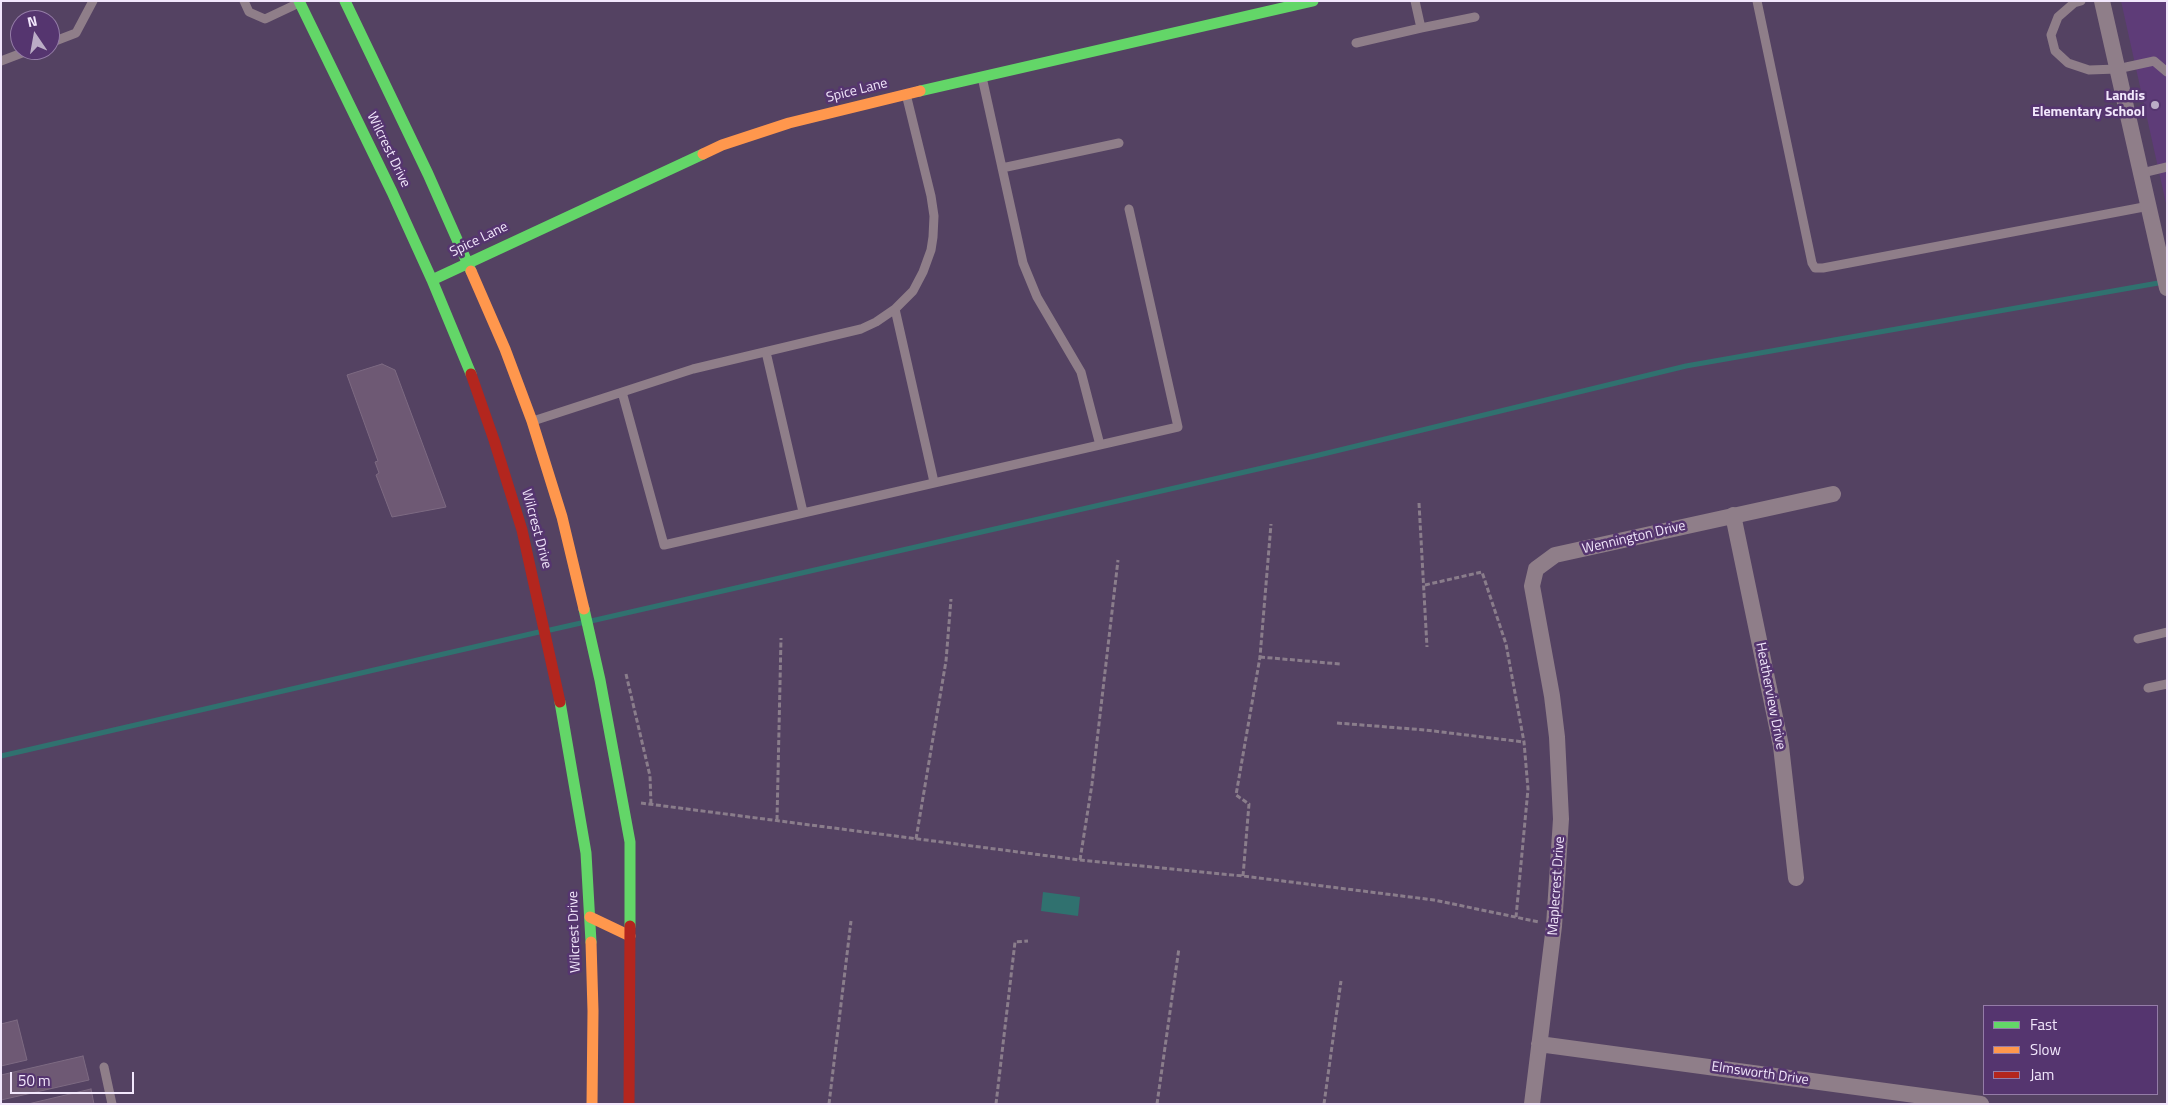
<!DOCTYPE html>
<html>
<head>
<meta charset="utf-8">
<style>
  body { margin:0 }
  #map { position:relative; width:2168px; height:1105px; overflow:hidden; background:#544262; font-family:"Titillium Web",sans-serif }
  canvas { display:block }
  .frame { position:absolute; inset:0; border:2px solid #f2e7fc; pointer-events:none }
  .legend { position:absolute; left:1983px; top:1005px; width:175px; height:90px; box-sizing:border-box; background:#55356f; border:1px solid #947ca7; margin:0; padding:6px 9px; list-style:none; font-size:15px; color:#f2e7fc }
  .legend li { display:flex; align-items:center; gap:10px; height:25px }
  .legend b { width:25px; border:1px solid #947ca7 }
  .north { position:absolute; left:10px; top:10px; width:50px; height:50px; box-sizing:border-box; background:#55356f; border:1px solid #947ca7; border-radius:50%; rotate:348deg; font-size:14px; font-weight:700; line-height:20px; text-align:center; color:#f2e7fc }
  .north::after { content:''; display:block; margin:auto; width:18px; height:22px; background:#bbadc6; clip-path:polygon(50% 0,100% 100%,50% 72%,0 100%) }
  .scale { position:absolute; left:10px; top:1072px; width:124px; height:22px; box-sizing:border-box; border:2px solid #f2e7fc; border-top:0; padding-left:6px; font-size:15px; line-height:18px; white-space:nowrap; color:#f2e7fc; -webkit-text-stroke:4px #55356f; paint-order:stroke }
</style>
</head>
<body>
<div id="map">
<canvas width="2168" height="1105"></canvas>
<div class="frame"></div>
<ul class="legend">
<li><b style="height:6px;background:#63d668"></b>Fast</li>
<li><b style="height:6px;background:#ff974d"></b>Slow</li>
<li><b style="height:6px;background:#b3261e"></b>Jam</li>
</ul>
<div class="north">N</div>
<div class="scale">50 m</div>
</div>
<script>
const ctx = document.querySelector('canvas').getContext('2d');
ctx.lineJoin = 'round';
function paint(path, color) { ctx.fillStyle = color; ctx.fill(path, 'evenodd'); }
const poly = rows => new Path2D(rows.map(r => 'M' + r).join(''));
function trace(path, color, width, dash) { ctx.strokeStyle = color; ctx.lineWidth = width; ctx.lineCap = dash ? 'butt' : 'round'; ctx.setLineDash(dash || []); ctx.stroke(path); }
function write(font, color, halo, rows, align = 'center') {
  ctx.font = font + ' "Titillium Web",sans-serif'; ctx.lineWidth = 5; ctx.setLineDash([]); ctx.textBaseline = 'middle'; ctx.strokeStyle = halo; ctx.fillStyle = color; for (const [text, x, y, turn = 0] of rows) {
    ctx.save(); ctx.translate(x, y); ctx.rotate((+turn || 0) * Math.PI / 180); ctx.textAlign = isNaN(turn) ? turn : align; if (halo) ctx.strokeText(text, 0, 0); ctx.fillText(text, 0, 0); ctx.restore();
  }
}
const built = poly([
  [2121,1,2167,1,2167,208]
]);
const water = poly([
  [1043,892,1080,897,1078,916,1041,911]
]);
const stream = poly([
  [591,621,1315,456,1686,366,2164,282],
  [550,630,581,623],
  [1,756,539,632]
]);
const building = poly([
  [382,364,395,370,446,507,392,517,376,475,379,473,375,462,378,461,347,375,382,364],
  [17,1020,27,1060,1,1066,1,1024,17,1020],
  [83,1056,89,1080,1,1100,1,1075,83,1056],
  [91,1089,94,1104,28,1104,91,1089]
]);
const path = poly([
  [1419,503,1427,647],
  [1425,585,1482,572,1506,644,1524,742,1528,789,1516,917],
  [1260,657,1340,664],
  [626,674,650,776,651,804],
  [1337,723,1425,730,1524,742],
  [641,803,1080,860,1243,876,1434,900,1539,922],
  [777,820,781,638],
  [916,839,946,661,951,599],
  [1080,860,1092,784,1118,560],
  [1243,876,1249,804,1236,795,1260,657,1271,524],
  [829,1104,851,921],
  [996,1104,1015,942,1028,941],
  [1157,1104,1179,948],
  [1324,1104,1341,981]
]);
const lane = poly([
  [244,1,249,12,265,19,299,3],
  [1757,1,1812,263,1815,268,1823,268,2149,206],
  [2081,1,2074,3,2058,17,2051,35,2055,51,2068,63,2089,70,2117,69,2154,61,2167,72],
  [1421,28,1475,17],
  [50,43,76,33,93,1],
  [1356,43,1421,28,1415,1],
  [1,61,30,50],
  [982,77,1023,263,1037,297,1081,372,1100,445],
  [1002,168,1119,143],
  [2142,173,2167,167],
  [895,309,934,482],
  [766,352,803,512],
  [622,392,664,545,1178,427,1129,209],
  [533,421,693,369,861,329,876,322,895,309,913,291,923,272,931,250,933,237,934,216,931,196,906,94],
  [2138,639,2167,632],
  [2148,688,2167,684],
  [104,1067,112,1104]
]);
const street = poly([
  [2102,1,2167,288],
  [1733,515,1781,746,1796,878],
  [1539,1044,1981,1104],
  [1532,1104,1554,926,1561,819,1557,737,1552,696,1532,586,1536,569,1555,555,1833,494]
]);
const fast = poly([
  [299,1,392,192,432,280,471,374],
  [345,1,428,174,471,271],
  [920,91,1313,1],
  [432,280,703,154],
  [584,609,600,680,630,842,630,926],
  [560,702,586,853,591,942]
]);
const slow = poly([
  [703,154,722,145,789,123,920,91],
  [471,271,505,349,532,421,562,517,584,609],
  [590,917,630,936],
  [591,942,593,1011,592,1104]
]);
const jam = poly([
  [471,374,494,440,522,530,560,702],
  [629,1104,630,926]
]);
const markers = [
  [2155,105,5,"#bbadc6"]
];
const streetNames = [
  ["Spice Lane",857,91,-14],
  ["Wilcrest Drive",388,150,64],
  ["Spice Lane",479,240,-26],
  ["Wilcrest Drive",536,529,75],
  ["Wennington Drive",1634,538,-13],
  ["Heatherview Drive",1770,696,79],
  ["Maplecrest Drive",1557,886,-86],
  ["Wilcrest Drive",575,932,-92],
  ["Elmsworth Drive",1760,1074,8]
];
const poiNames = [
  ["Landis",2145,97],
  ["Elementary School",2145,113]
];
paint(built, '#5e3c78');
paint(water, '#30716f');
trace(stream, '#30716f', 5);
paint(building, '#6e5974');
trace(building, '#7d6a82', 1);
trace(path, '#8a7d8b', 3, [5, 2.5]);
trace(lane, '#8f7e89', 9);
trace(street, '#8f7e89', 16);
trace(fast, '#63d668', 11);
trace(slow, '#ff974d', 11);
trace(jam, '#b3261e', 11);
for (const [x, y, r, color] of markers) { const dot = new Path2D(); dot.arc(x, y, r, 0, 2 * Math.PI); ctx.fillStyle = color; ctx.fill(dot); trace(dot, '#55356f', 2); }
write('14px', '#f2e7fc', '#55356f', streetNames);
write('bold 14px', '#f2e7fc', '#55356f', poiNames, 'right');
</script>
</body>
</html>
